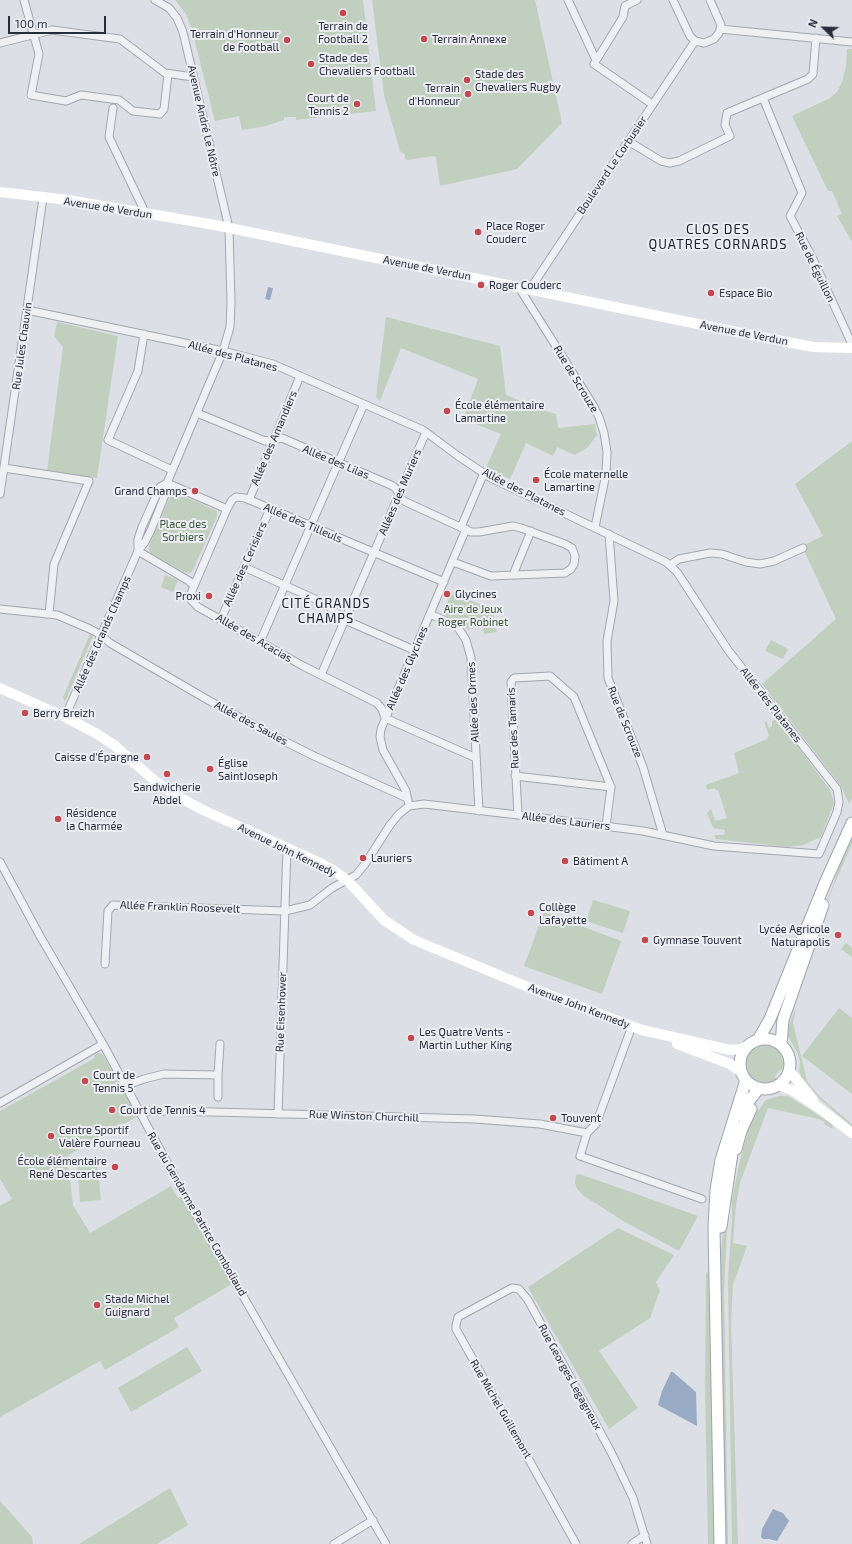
<!DOCTYPE html>
<html>
<head>
<meta charset="utf-8">
<style>
  body { margin:0 }
  #map { position:relative; width:852px; height:1544px; overflow:hidden; background:#dcdfe5; font-family:"Exo 2",sans-serif }
  canvas { display:block }
  .north { position:absolute; left:804px; top:8px; width:40px; height:40px; -webkit-text-stroke:3px #eceef3; paint-order:stroke; rotate:293deg; font-size:11px; font-weight:700; line-height:16px; text-align:center; color:#272c3b }
  .north::after { content:''; display:block; margin:auto; width:14px; height:18px; background:#272c3b; clip-path:polygon(50% 0,100% 100%,50% 72%,0 100%) }
  .scale { position:absolute; left:8px; top:16px; width:98px; height:18px; box-sizing:border-box; border:2px solid #272c3b; border-top:0; padding-left:5px; font-size:12px; line-height:14px; white-space:nowrap; color:#272c3b; -webkit-text-stroke:3px #eceef3; paint-order:stroke }
</style>
</head>
<body>
<div id="map">
<canvas width="852" height="1544"></canvas>
<div class="north">N</div>
<div class="scale">100 m</div>
</div>
<script>
const ctx = document.querySelector('canvas').getContext('2d');
ctx.lineJoin = 'round';
function paint(path, color) { ctx.fillStyle = color; ctx.fill(path, 'evenodd'); }
const poly = rows => new Path2D(rows.map(r => 'M' + r).join(''));
function trace(path, color, width, dash) { ctx.strokeStyle = color; ctx.lineWidth = width; ctx.lineCap = dash ? 'butt' : 'round'; ctx.setLineDash(dash || []); ctx.stroke(path); }
function write(font, color, halo, rows, align = 'center') {
  ctx.font = font + ' "Exo 2",sans-serif'; ctx.lineWidth = 4; ctx.setLineDash([]); ctx.textBaseline = 'middle'; ctx.strokeStyle = halo; ctx.fillStyle = color; for (const [text, x, y, turn = 0] of rows) {
    ctx.save(); ctx.translate(x, y); ctx.rotate((+turn || 0) * Math.PI / 180); ctx.textAlign = isNaN(turn) ? turn : align; if (halo) ctx.strokeText(text, 0, 0); ctx.fillText(text, 0, 0); ctx.restore();
  }
}
const green = poly([
  [175,0,363,0,376,111,296,120,296,117,284,117,284,120,266,126,242,130,239,116,215,121,192,30,186,14],
  [372,0,535,0,562,123,517,169,440,186,436,157,434,156,407,160,405,159,405,155,400,151,384,95],
  [847,49,852,49,852,242,837,216,842,214,832,191,828,191,792,116,830,98,837,92,842,82,846,66],
  [386,317,500,346,506,395,541,410,556,414,558,428,595,424,597,435,587,448,575,455,557,447,553,456,526,443,510,479,486,468,501,434,463,419,478,379,401,348,380,401,376,397],
  [57,322,118,336,97,478,47,471,63,347,54,336],
  [852,441,852,798,849,804,841,786,762,684,836,619,802,546,823,536,795,484],
  [173,493,177,493,217,511,217,516,193,570,190,573,184,572,150,553,149,550,149,546,171,495],
  [165,575,178,580,173,592,161,587],
  [452,592,492,610,497,632,484,634,483,628,467,629,461,622,445,615,443,612],
  [90,634,93,636,65,702,63,697],
  [771,640,788,649,783,659,765,651],
  [776,719,779,725,781,725,799,748,830,790,834,803,821,837,803,845,788,847,716,839,714,835,724,835,725,830,713,828,707,813,711,809,715,821,727,818,718,790,716,790,715,788,707,790,706,785,739,773,734,753,767,739,767,738,769,736,765,724,765,722,767,722,769,728,772,726,772,721],
  [852,837,852,844,833,887,819,928,818,928,843,856],
  [593,900,630,911,623,933,586,921],
  [544,912,621,941,602,994,524,966],
  [846,943,852,948,852,957,841,949],
  [796,1007,793,1023,807,1081,819,1096,852,1124,852,1127,819,1098,801,1076,799,1071,800,1062,798,1054,788,1036,789,1026],
  [839,1008,852,1018,852,1094,802,1056],
  [763,1044,772,1046,780,1051,784,1064,783,1070,780,1070,775,1076,776,1080,766,1083,755,1080,748,1073,746,1067,747,1057,750,1052,754,1048],
  [98,1053,103,1055,138,1116,67,1156,73,1205,90,1233,171,1186,178,1198,183,1196,232,1284,174,1318,179,1327,105,1370,100,1361,0,1417,0,1206,12,1199,0,1179,0,1111,95,1058,94,1056],
  [779,1096,788,1096,793,1099,832,1124,833,1129,824,1124,825,1122,819,1119,768,1108,740,1183,736,1205,733,1243,747,1246,733,1285,731,1322,738,1544,732,1544,728,1279,730,1279,728,1278,732,1219,732,1200,739,1165,750,1123,754,1116,766,1100],
  [97,1162,101,1200,80,1202,77,1163],
  [580,1174,698,1216,679,1251,625,1222,584,1196,577,1189,575,1183,576,1175],
  [728,1210,724,1291,728,1544,724,1544,720,1260,723,1232],
  [618,1228,674,1255,656,1282,660,1290,650,1318,599,1351,638,1408,609,1429,528,1287],
  [709,1272,711,1281,715,1544,708,1544,705,1387,706,1273],
  [187,1347,202,1371,131,1412,118,1388],
  [170,1488,188,1525,157,1544,79,1544],
  [0,1501,32,1537,33,1544,0,1544]
]);
const water = poly([
  [268,287,273,288,270,300,265,299],
  [671,1372,673,1372,696,1392,697,1426,658,1405,662,1391],
  [773,1509,783,1513,789,1521,777,1541,769,1539,763,1539,761,1537,762,1529]
]);
const street = poly([
  [24,0,39,54,31,95,66,101,81,95,119,100,133,111,160,114,164,109,168,74],
  [568,0,596,60],
  [637,0,625,6,623,17,594,64,652,104],
  [673,0,690,36,695,41,704,43,714,39,719,33,721,25,710,0],
  [720,29,852,42],
  [0,43,52,30,120,39,165,73,193,77],
  [763,98,802,193,790,216,812,257,850,340,852,348],
  [113,108,109,137,143,208,143,213],
  [628,141,661,161,670,163,679,161,730,136,725,125,727,113,808,79,813,74,816,38],
  [518,286,593,405,599,417,604,433,607,452,606,474,595,527],
  [529,289,534,283,695,41],
  [27,310,223,351,273,364,423,430,458,456,491,478,666,562,677,572,728,650,837,789,839,802,837,812,819,854,714,846,643,831,518,815,424,804,409,806,399,814,390,825,365,864,356,875,332,888,310,905,285,911,113,905,108,911,105,964],
  [144,334,138,371,108,440,172,470],
  [197,413,265,441,282,438,393,486,397,490,401,499,406,502,471,532,479,532,513,526,521,528,565,544,572,548,575,556,574,564,571,569,565,573,491,576,453,562],
  [4,468,89,481,54,564,49,614],
  [167,483,227,509,232,500,236,497,245,498,444,582],
  [0,494,43,198],
  [249,500,300,376],
  [461,527,484,473],
  [609,534,614,601,607,641,608,678,643,767,663,835],
  [138,551,189,581,194,586,190,596,191,600,198,607,303,666,377,703,382,709,385,718,476,758],
  [138,551,138,539,142,527,160,487,167,483],
  [670,565,679,559,710,553,722,554,746,562,760,564,774,561,803,548],
  [244,567,326,604,345,620,414,650],
  [513,575,531,531],
  [194,586,227,509],
  [0,609,57,615,90,629,101,635,110,643,208,700,268,733,314,756,407,798],
  [430,614,457,626,466,640,471,658,479,811],
  [221,619,270,509],
  [260,642,364,404],
  [321,675,426,432],
  [65,717,138,551,145,542,151,530,167,490,167,483,223,351,230,327,231,303,229,228,183,32,177,18,169,8,155,0],
  [515,776,611,787],
  [408,801,406,791,383,750,380,737,381,729,466,529],
  [518,815,511,682,514,678,550,676,574,697,611,787,606,826],
  [0,862,40,936,103,1044,183,1192,386,1544],
  [632,1026,596,1124,587,1133,580,1156,702,1199],
  [218,1075,218,1097],
  [125,1086,144,1079,164,1074,218,1075,220,1044],
  [0,1103,103,1044],
  [141,1114,148,1111,213,1112,475,1119,540,1124,587,1133],
  [278,1114,287,848],
  [334,1544,373,1520],
  [576,1544,456,1329,456,1325,458,1317,512,1288,519,1289,528,1300,611,1452,633,1498,647,1544],
  [632,1544,645,1535]
]);
const secondary = poly([
  [0,192,68,200,215,225,771,339,814,347,852,348],
  [0,688,65,717,97,734,114,745,154,780,175,795,203,810,316,861,333,870,347,880,384,920,414,940,528,987,642,1030,730,1050,740,1049,749,1045],
  [677,1044,730,1064,742,1073],
  [789,1070,813,1100],
  [778,1085,792,1090,819,1108,852,1133]
]);
const primary = poly([
  '740 1064a25 25 0 1 1 50 0a25 25 0 1 1-50 0Z',
  [758,1040,770,1019,825,883,852,823],
  [781,1044,783,1020,823,905],
  [741,1115,746,1105,759,1088],
  [736,1149,741,1131,751,1109],
  [721,1227,734,1140],
  [720,1544,714,1228,716,1190,721,1160,746,1080]
]);
const markers = [
  [343,13,4,"#c4484f"],
  [424,39,4,"#c4484f"],
  [287,40,4,"#c4484f"],
  [311,64,4,"#c4484f"],
  [467,80,4,"#c4484f"],
  [468,94,4,"#c4484f"],
  [357,104,4,"#c4484f"],
  [478,232,4,"#c4484f"],
  [481,285,4,"#c4484f"],
  [711,293,4,"#c4484f"],
  [447,411,4,"#c4484f"],
  [536,480,4,"#c4484f"],
  [195,491,4,"#c4484f"],
  [447,594,4,"#c4484f"],
  [209,596,4,"#c4484f"],
  [25,713,4,"#c4484f"],
  [147,757,4,"#c4484f"],
  [210,769,4,"#c4484f"],
  [167,774,4,"#c4484f"],
  [58,819,4,"#c4484f"],
  [363,858,4,"#c4484f"],
  [565,861,4,"#c4484f"],
  [531,913,4,"#c4484f"],
  [838,935,4,"#c4484f"],
  [645,940,4,"#c4484f"],
  [411,1038,4,"#c4484f"],
  [85,1081,4,"#c4484f"],
  [112,1110,4,"#c4484f"],
  [553,1118,4,"#c4484f"],
  [51,1136,4,"#c4484f"],
  [115,1167,4,"#c4484f"],
  [97,1305,4,"#c4484f"]
];
const poiNames = [
  ["Terrain de",343,26,"center"],
  ["Football 2",343,39,"center"],
  ["Terrain d'Honneur",279,34,"right"],
  ["de Football",279,47,"right"],
  ["Terrain Annexe",432,39],
  ["Stade des",319,58],
  ["Chevaliers Football",319,71],
  ["Stade des",475,74],
  ["Chevaliers Rugby",475,87],
  ["Terrain",460,88,"right"],
  ["d'Honneur",460,101,"right"],
  ["Court de",349,98,"right"],
  ["Tennis 2",349,111,"right"],
  ["Place Roger",486,226],
  ["Couderc",486,239],
  ["Roger Couderc",489,285],
  ["Espace Bio",719,293],
  ["École élémentaire",455,405],
  ["Lamartine",455,418],
  ["École maternelle",544,474],
  ["Lamartine",544,487],
  ["Grand Champs",187,491,"right"],
  ["Glycines",455,594],
  ["Proxi",201,596,"right"],
  ["Berry Breizh",33,713],
  ["Caisse d'Épargne",139,757,"right"],
  ["Église",218,763],
  ["SaintJoseph",218,776],
  ["Sandwicherie",167,787,"center"],
  ["Abdel",167,800,"center"],
  ["Résidence",66,813],
  ["la Charmée",66,826],
  ["Lauriers",371,858],
  ["Bâtiment A",573,861],
  ["Collège",539,907],
  ["Lafayette",539,920],
  ["Lycée Agricole",830,929,"right"],
  ["Naturapolis",830,942,"right"],
  ["Gymnase Touvent",653,940],
  ["Les Quatre Vents -",419,1032],
  ["Martin Luther King",419,1045],
  ["Court de",93,1075],
  ["Tennis 5",93,1088],
  ["Court de Tennis 4",120,1110],
  ["Touvent",561,1118],
  ["Centre Sportif",59,1130],
  ["Valère Fourneau",59,1143],
  ["École élémentaire",107,1161,"right"],
  ["René Descartes",107,1174,"right"],
  ["Stade Michel",105,1299],
  ["Guignard",105,1312]
];
const streetNames = [
  ["Avenue André Le Nôtre",204,121,77],
  ["Boulevard Le Corbusier",612,165,-56],
  ["Avenue de Verdun",108,208,9],
  ["Rue de Éguillon",815,267,64],
  ["Avenue de Verdun",427,268,11],
  ["Avenue de Verdun",744,333,11],
  ["Rue Jules Chauvin",22,346,-82],
  ["Allée des Platanes",233,356,15],
  ["Rue de Scrouze",576,379,59],
  ["Allée des Amandiers",274,438,-67],
  ["Allée des Lilas",336,462,23],
  ["Allées des Muriers",400,492,-67],
  ["Allée des Platanes",524,492,27],
  ["Allée des Tilleuls",303,523,23],
  ["Allée des Cerisiers",245,564,-66],
  ["Allée des Grands Champs",102,634,-66],
  ["Allée des Acacias",254,638,30],
  ["Allée des Glycines",407,668,-67],
  ["Allée des Ormes",473,702,-93],
  ["Allée des Platanes",771,705,52],
  ["Rue de Scrouze",625,722,68],
  ["Allée des Saules",251,723,28],
  ["Rue des Tamaris",513,728,-93],
  ["Allée des Lauriers",566,821,7],
  ["Avenue John Kennedy",287,850,26],
  ["Allée Franklin Roosevelt",180,907,2],
  ["Avenue John Kennedy",579,1006,21],
  ["Rue Eisenhower",281,1012,-88],
  ["Rue Winston Churchill",364,1116,2],
  ["Rue du Gendarme Patrice Comboliaud",197,1214,60],
  ["Rue Georges Legagneux",570,1377,61],
  ["Rue Michel Guillemont",501,1409,60]
];
const parkNames = [
  ["Place des",183,524],
  ["Sorbiers",183,537],
  ["Aire de Jeux",473,609],
  ["Roger Robinet",473,622]
];
const quarterNames = [
  ["CLOS DES",718,230],
  ["QUATRES CORNARDS",718,245],
  ["CITÉ GRANDS",326,604],
  ["CHAMPS",326,619]
];
paint(green, '#c1cfbe');
paint(water, '#99aac4');
trace(street, '#a2a6af', 9);
trace(primary, '#9da3b0', 13);
trace(street, '#eff0f4', 7);
trace(secondary, '#fff', 10);
trace(primary, '#fff', 11);
for (const [x, y, r, color] of markers) { const dot = new Path2D(); dot.arc(x, y, r, 0, 2 * Math.PI); ctx.fillStyle = color; ctx.fill(dot); trace(dot, '#eceef3', 1.5); }
write('11px', '#272c3b', '#eceef3', poiNames, 'left');
write('11px', '#272c3b', '#eceef3', streetNames);
write('11px', '#385535', '#eceef3', parkNames);
ctx.letterSpacing = '1px';
write('13px', '#1a1e2b', '#eceef3', quarterNames);
ctx.letterSpacing = '0px';
</script>
</body>
</html>
